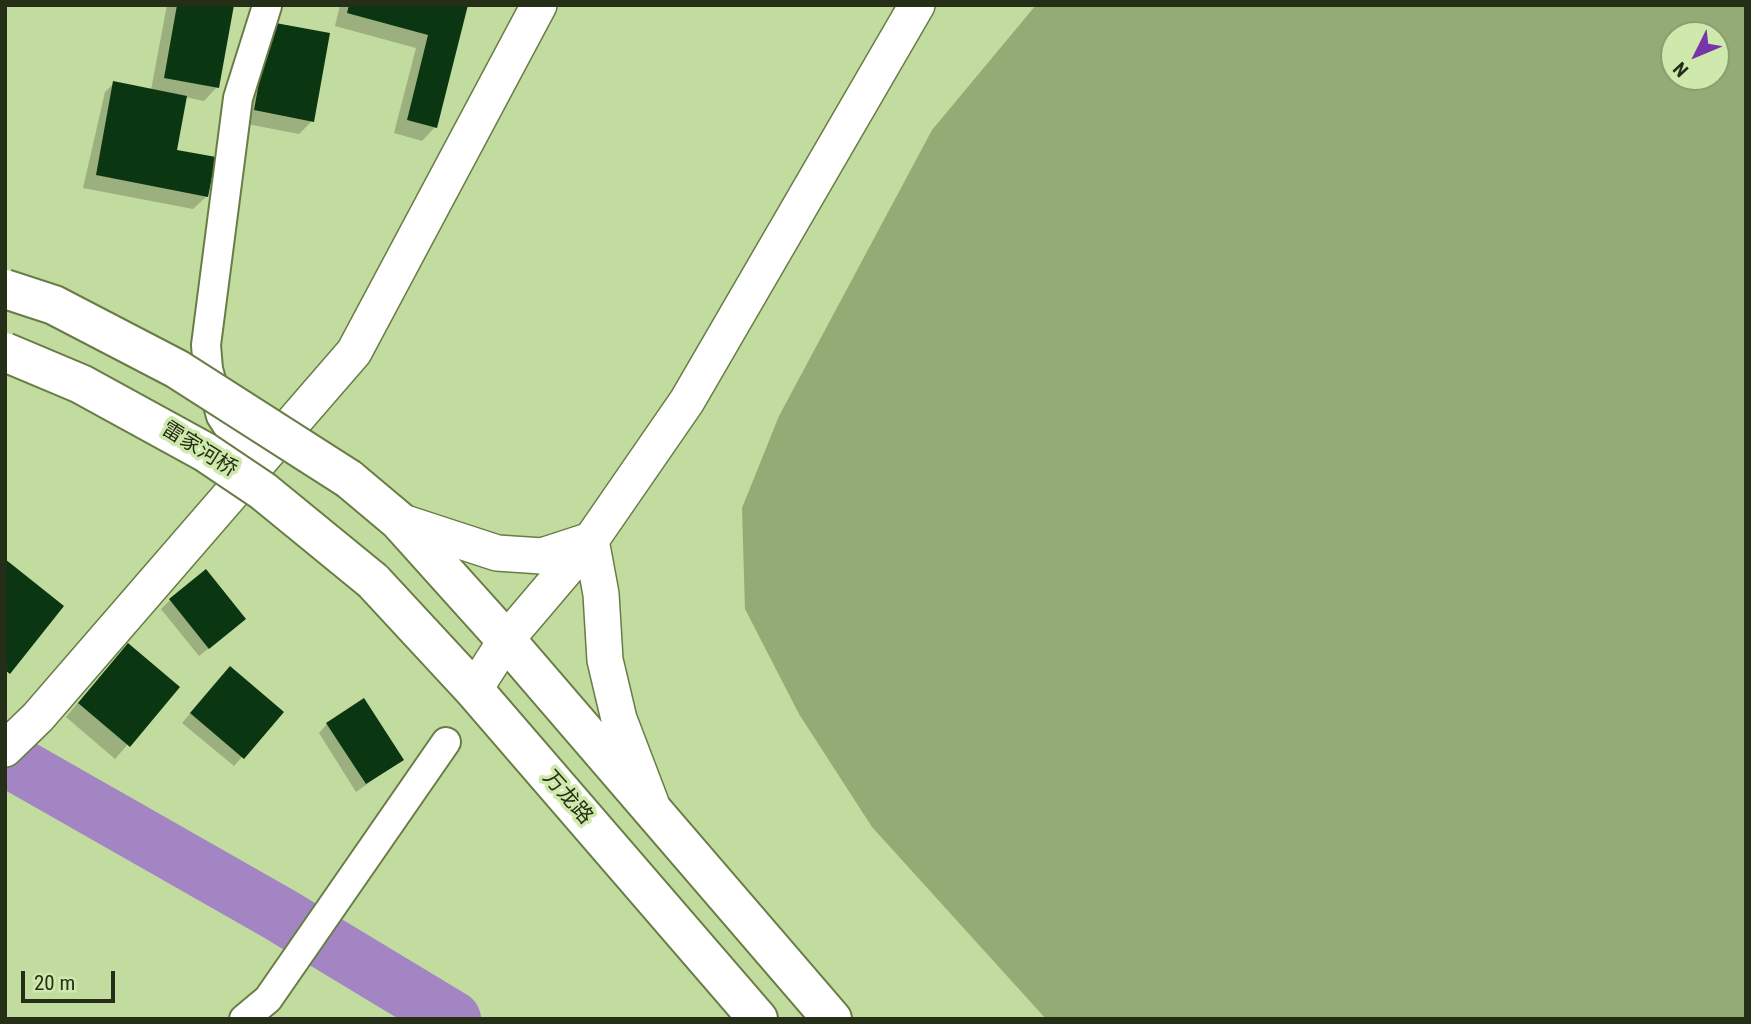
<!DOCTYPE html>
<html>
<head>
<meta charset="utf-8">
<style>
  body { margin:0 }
  #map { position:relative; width:1751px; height:1024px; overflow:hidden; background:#c2db9f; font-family:"Roboto Condensed",sans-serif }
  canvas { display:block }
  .frame { position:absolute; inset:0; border:7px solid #252e16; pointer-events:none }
  .north { position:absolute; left:1660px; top:21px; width:70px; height:70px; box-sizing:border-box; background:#cfe8ac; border:2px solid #8b9e70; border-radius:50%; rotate:227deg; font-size:19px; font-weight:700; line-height:28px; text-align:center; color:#252e16 }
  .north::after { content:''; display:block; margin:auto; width:24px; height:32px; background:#7635a9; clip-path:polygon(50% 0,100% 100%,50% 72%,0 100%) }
  .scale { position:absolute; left:21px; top:971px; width:94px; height:32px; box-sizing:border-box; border:4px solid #252e16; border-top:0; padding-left:9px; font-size:21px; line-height:24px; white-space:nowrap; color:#252e16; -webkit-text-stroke:5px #cfe8ac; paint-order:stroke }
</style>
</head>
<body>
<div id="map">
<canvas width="1751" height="1024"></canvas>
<div class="frame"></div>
<div class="north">N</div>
<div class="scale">20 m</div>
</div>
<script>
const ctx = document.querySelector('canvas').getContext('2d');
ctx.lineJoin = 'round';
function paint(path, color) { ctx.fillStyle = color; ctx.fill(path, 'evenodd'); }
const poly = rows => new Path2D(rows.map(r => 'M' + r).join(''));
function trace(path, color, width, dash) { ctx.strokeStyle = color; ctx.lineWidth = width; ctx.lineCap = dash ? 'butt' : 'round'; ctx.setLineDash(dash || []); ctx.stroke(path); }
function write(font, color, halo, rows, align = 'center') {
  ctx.font = font + ' "Roboto Condensed","Noto Sans SC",sans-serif'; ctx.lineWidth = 7; ctx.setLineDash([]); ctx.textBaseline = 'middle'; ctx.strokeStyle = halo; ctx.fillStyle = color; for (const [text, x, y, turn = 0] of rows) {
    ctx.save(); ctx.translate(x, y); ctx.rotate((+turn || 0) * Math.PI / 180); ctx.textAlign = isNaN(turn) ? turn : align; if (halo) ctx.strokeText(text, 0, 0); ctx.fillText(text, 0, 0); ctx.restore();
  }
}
const green = poly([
  [1036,5,1746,5,1746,1019,1046,1019,872,827,799,714,745,609,742,508,779,416,932,130],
  [1674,35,1716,35,1716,77,1674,77]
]);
const shadow = poly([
  [167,5,232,5,217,87,204,101,185,97,176,149,207,196,193,209,83,188,105,92,114,83,151,90],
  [340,5,467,5,435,127,422,141,394,133,416,48,335,26],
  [258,37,312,121,299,134,242,123],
  [170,600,235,628,199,656,161,609],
  [115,659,178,687,115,759,66,717],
  [221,677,242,757,234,766,182,723],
  [327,724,401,760,356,792,319,733]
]);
const river = poly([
  [5,758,279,914,453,1019]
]);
const building = poly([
  [177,5,234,5,219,88,164,78],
  [349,5,468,5,437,128,407,120,428,35,347,13],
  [270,22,330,33,314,122,254,110],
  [113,81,187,96,177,150,216,157,208,197,96,175],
  [5,559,64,606,10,674,5,670],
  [206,569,246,619,209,649,169,599],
  [128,643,180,687,130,747,78,703],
  [230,666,284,712,244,759,190,713],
  [364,698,404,760,366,784,326,723]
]);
const minor = poly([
  [254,467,221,416,208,369,206,345,238,98,267,6],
  [244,1019,268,999,446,742]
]);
const tertiary = poly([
  [399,521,497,553,542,556,591,540,601,594,605,660,619,719,651,803],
  [474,690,506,640,591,540,687,401,917,5],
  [5,749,38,717,354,352,539,5]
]);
const trunk = poly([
  [349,479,399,521,506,640,832,1019],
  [373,581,474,690,758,1019]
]);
const trunkBridge = poly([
  [5,289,54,305,177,369,349,479],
  [5,352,81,384,205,452,263,491,373,581]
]);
const streetNames = [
  ["雷家河桥",199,450,32],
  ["万龙路",567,798,49]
];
paint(green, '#95ab75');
paint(shadow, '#0003');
trace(river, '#a485c4', 56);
paint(building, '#0b3612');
trace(minor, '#687d45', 32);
trace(tertiary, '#687d45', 38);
trace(trunk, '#687d45', 42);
trace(minor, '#fff', 28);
trace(tertiary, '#fff', 35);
trace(trunk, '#fff', 38);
trace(trunkBridge, '#687d45', 42, []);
trace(trunkBridge, '#fff', 38);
write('21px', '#252e16', '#cfe8ac', streetNames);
</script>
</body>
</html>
